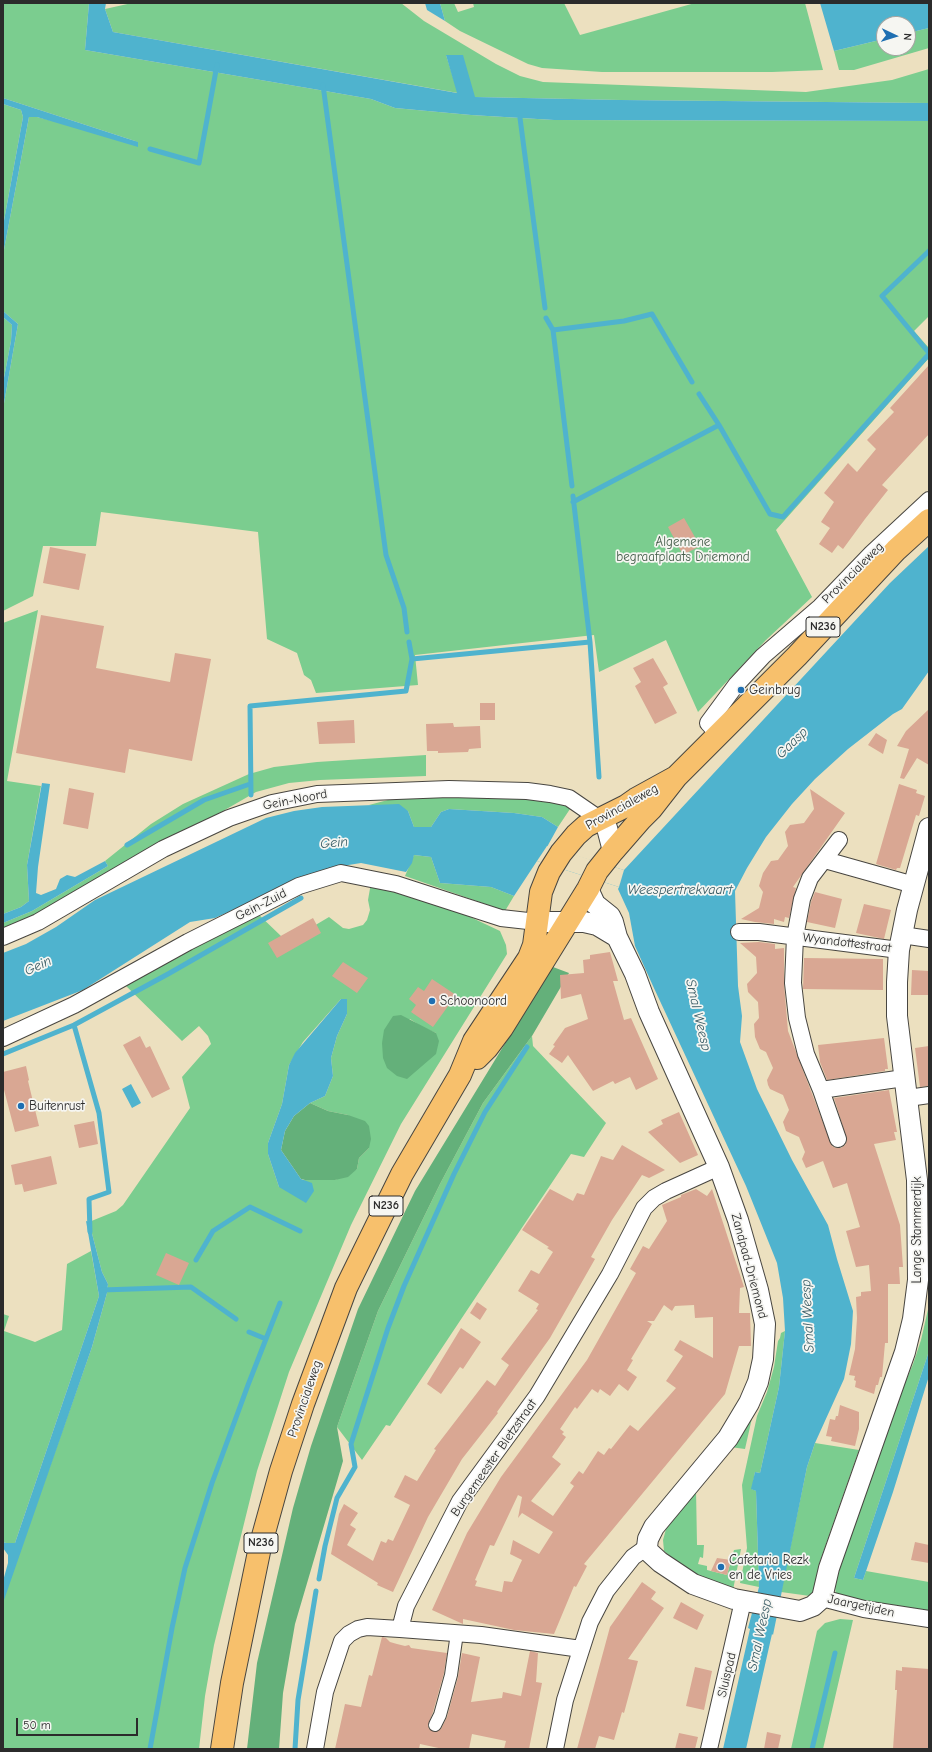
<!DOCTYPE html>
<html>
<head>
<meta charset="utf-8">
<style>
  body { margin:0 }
  #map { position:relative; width:932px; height:1752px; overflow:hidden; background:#ece0bf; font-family:"Comic Neue",sans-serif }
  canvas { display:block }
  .frame { position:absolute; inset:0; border:4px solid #2b2b2b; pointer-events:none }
  .north { position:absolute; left:876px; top:16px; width:40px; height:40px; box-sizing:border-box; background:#f6f6f2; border:1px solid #a5a5a2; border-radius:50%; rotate:94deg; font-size:11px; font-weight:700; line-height:16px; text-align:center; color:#2b2b2b }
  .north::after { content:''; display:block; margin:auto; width:14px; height:18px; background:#1f6fb2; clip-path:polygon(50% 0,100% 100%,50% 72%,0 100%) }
  .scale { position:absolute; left:16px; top:1718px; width:122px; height:18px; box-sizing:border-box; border:2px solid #2b2b2b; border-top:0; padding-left:5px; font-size:12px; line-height:14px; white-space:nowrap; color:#2b2b2b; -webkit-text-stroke:3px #f6f6f2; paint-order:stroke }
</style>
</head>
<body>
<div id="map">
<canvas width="932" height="1752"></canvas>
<div class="frame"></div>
<div class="north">N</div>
<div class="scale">50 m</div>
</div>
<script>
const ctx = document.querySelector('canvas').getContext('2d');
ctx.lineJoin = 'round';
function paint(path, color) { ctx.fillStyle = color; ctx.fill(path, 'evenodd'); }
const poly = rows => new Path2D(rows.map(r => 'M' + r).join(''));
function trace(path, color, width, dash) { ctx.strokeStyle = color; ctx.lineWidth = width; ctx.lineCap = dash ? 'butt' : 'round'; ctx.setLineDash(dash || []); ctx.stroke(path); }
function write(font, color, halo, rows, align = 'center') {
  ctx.font = font + ' "Comic Neue",sans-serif'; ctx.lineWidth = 3.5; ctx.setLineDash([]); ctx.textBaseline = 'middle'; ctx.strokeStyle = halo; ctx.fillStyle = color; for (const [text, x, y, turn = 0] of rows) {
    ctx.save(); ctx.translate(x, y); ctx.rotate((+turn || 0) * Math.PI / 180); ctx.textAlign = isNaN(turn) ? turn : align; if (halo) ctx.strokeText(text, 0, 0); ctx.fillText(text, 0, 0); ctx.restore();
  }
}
const green = poly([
  [3,3,89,3,85,50,325,91,371,99,395,108,471,115,554,120,929,121,929,316,914,331,929,348,929,358,776,530,812,597,766,640,698,712,666,640,599,672,594,635,415,655,418,685,316,693,311,680,304,675,297,653,267,639,258,532,101,512,96,546,43,546,33,596,3,611,3,409,18,324,3,311,3,255,29,117,37,117,138,142,3,98],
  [132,3,401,3,424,21,496,64,520,76,543,82,806,92,892,80,929,69,929,103,621,100,474,97,446,55,458,93,113,32,105,9],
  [440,3,454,3,458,12,474,7,473,3,564,3,580,35,695,3,805,3,823,70,772,72,602,72,542,68,528,64,460,31,445,21],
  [929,28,929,48,854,70,839,70,834,51,884,39,884,48,908,48,908,33],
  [3,104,21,110,23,117,3,226],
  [3,317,12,325,11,341,3,383],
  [38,610,7,781,41,786,27,865,29,901,21,907,3,914,3,623],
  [426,755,426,776,320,780,289,783,256,792,67,901,3,935,3,923,32,911,108,866,105,861,151,824,183,804,249,774,274,767,317,762],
  [418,792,522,798,567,804,570,809,558,827,542,817,514,813,449,809,441,812,431,827,414,827,408,811,369,805],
  [414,855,431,857,440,883,491,887,514,896,505,911,405,876],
  [372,877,396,882,500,931,506,945,507,954,401,1124,351,1225,289,1372,257,1471,214,1645,205,1696,199,1749,3,1749,3,1599,92,1347,107,1293,108,1284,102,1272,89,1222,116,1211,123,1205,190,1108,182,1077,211,1044,208,1036,199,1026,182,1041,122,982,256,912,281,936,297,936,329,917,343,928,349,929,363,925,367,920,370,910,368,900],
  [341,999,346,999,347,1014,337,1036,331,1058,333,1076,325,1096,310,1103,328,1111,348,1115,369,1148,359,1158,357,1169,335,1180,305,1180,279,1187,268,1154,268,1143,282,1104,289,1065,303,1042],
  [410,1019,422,1027,436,1033,382,1043],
  [532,1036,533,1046,606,1123,584,1157,571,1154,390,1426,386,1425,362,1460,337,1427,378,1311,440,1184,483,1103],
  [91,1251,99,1296,15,1543,6,1543,3,1542,3,1314,9,1316,4,1331,35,1342,62,1330,67,1264],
  [929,1305,929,1351,854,1578,863,1580,866,1571,929,1582,929,1611,869,1605,836,1595,834,1580,899,1397,913,1364,921,1340],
  [785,1331,779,1387,760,1473,755,1472,752,1489,756,1491,759,1587,740,1583,747,1548,742,1485,757,1416,767,1392,774,1367,778,1341,780,1338,781,1333],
  [752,1418,745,1449,730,1447],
  [815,1443,859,1450,819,1564,813,1593,810,1596,781,1592,807,1467],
  [696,1489,697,1545,704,1545,703,1558,700,1557,698,1564,707,1566,707,1570,727,1575,734,1550,741,1549,733,1590,695,1577,664,1551,663,1540,666,1529],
  [840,1619,853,1620,823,1749,791,1749,817,1631,825,1623]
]);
const forest = poly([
  [553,967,569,973,532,1036,483,1103,440,1184,378,1311,337,1427,343,1461,295,1624,283,1693,279,1749,247,1749,257,1663,293,1508,311,1446,358,1309,415,1191,509,1037,523,1004],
  [401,1015,436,1033,439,1041,436,1054,407,1079,397,1076,387,1068,383,1058,382,1043,384,1030,393,1016],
  [310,1103,328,1111,348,1115,365,1121,369,1126,371,1139,369,1148,359,1158,357,1169,348,1177,335,1180,305,1180,301,1179,281,1150,285,1131,294,1116]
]);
const water = poly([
  [89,3,106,3,105,9,113,32,457,93,446,55,463,55,475,97,621,100,929,103,929,121,554,120,471,115,395,108,371,99,325,91,85,50],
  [425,3,440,3,445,21,427,10],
  [820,3,929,3,929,28,908,33,908,24,884,24,884,39,834,51],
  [3,98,138,142,138,147,37,117,29,117,3,255,3,226,23,117,21,110,3,104],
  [3,311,18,324,3,409,3,383,11,341,12,325,3,317],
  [929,546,929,671,902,709,893,714,848,749,815,779,792,804,766,837,747,868,735,891,738,986,742,1016,740,1042,757,1089,792,1160,828,1225,837,1259,853,1311,851,1344,844,1379,815,1443,807,1467,773,1635,772,1634,746,1749,723,1749,750,1629,748,1628,759,1587,756,1491,751,1489,755,1472,760,1473,779,1387,785,1331,783,1298,777,1263,746,1186,653,986,635,946,629,913,618,889,619,887,537,861,514,896,491,887,440,883,431,857,414,855,412,863,406,872,361,863,336,867,305,877,215,918,190,922,83,990,3,1021,3,953,26,944,56,927,95,900,266,818,294,811,322,807,399,804,408,811,414,827,431,827,441,812,449,809,514,813,542,817,558,827,547,847,624,870,890,583],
  [42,783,50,784,38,867,36,893,41,895,56,889,60,879,67,875,75,877,105,861,108,866,32,911,3,923,3,914,21,907,29,901,27,865],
  [341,999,347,999,347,1014,337,1036,331,1058,333,1076,325,1096,310,1103,294,1116,285,1131,281,1150,301,1179,312,1183,314,1191,306,1203,279,1187,268,1154,268,1143,282,1104,289,1065,295,1053],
  [131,1084,141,1103,132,1108,122,1089],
  [86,1221,89,1222,102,1272,108,1284,107,1293,92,1347,3,1603,3,1581,8,1563,8,1555,3,1548,3,1542,6,1543,15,1543,99,1296],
  [929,1351,929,1376,893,1492,863,1580,854,1578]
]);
const pier = poly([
  [547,846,624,870,619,887,537,861]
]);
const stream = poly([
  [323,85,386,555,404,608,407,632],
  [520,118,545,308],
  [150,149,199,163,217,65],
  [929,251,882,296,929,353],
  [546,318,553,330,572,486],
  [553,330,624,321,652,314,692,382],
  [699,394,719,425,770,514,783,517,929,354],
  [573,496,590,642,599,777],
  [573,502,719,425],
  [412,659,590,642],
  [251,795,250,706,406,691,412,659,409,642],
  [127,845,204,800,250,784],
  [74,1025,99,1113,109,1192,89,1199,90,1232],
  [3,1054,74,1025,168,974,301,898],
  [196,1260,213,1231,250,1207,300,1231],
  [102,1290,191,1287,236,1319],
  [249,1332,266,1339],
  [319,1579,325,1546,337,1498,355,1467,351,1444,388,1328,404,1286,454,1174,485,1112,527,1047],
  [150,1749,172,1628,185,1568,212,1483,248,1385,280,1303],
  [295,1749,298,1700,316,1591],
  [812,1749,835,1653]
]);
const building = poly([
  [929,365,929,434,882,485,888,490,865,519,843,549,838,545,832,553,819,544,830,528,821,522,834,502,824,493,848,463,857,472,876,449,867,440,894,412,890,408],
  [684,518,700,546,683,555,668,527],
  [50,547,86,554,79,590,43,583],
  [41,615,104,626,96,668,170,682,175,653,211,659,192,761,129,749,125,773,16,753],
  [653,658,668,684,663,687,677,713,655,724,635,686,641,682,633,668],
  [480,703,495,703,495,720,480,720],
  [929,709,929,765,917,758,904,779,900,778,909,749,897,746,906,731],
  [354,720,355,743,319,744,317,722],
  [453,723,454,727,480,726,481,748,469,749,468,752,438,753,438,751,427,751,426,724],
  [876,733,887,740,883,754,868,745],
  [899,784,917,790,916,793,925,796,919,816,916,815,900,868,897,868,896,870,876,864],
  [69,788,94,793,88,829,63,824],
  [810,789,845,813,793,887,796,888,789,918,785,917,784,922,774,919,774,924,755,922,741,919,759,908,763,892,759,886,763,873,771,861,778,860,788,846,785,832,790,825,804,823,814,809],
  [815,892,842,899,835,928,807,922,811,902],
  [864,904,891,910,884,939,856,933],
  [313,918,321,933,277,958,268,943],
  [759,942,775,944,775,949,784,948,784,984,788,1031,832,1146,836,1148,841,1148,845,1145,847,1140,834,1098,889,1090,897,1132,894,1132,896,1140,874,1144,900,1225,903,1267,899,1267,900,1284,888,1284,888,1343,885,1343,882,1377,880,1377,878,1385,876,1385,874,1394,855,1387,856,1381,854,1380,855,1376,849,1375,855,1349,857,1318,856,1297,861,1296,861,1292,871,1291,869,1265,856,1267,846,1231,860,1227,847,1183,833,1188,823,1161,806,1168,802,1159,805,1152,799,1137,786,1131,783,1122,789,1110,783,1095,770,1089,768,1085,767,1080,773,1068,766,1052,760,1049,755,1037,754,1024,759,1018,758,1002,748,992,747,984,757,973,756,957,740,943],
  [610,952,618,981,613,981,624,1020,631,1018,658,1079,636,1090,630,1077,615,1084,613,1081,593,1091,568,1055,562,1063,549,1054,555,1046,553,1045,565,1028,588,1019,581,994,561,999,560,975,584,973,583,960,590,959,590,955],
  [804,958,883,959,883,990,803,989],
  [343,962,368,978,357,993,332,976],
  [912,970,929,971,929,995,911,995],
  [432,979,456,995,433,1027,411,1012,416,1005,409,999,418,987,424,991],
  [140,1036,146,1048,150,1046,170,1089,152,1098,123,1045],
  [884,1038,888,1069,885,1069,885,1071,827,1080,820,1062,818,1045],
  [929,1046,929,1086,920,1087,915,1048],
  [26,1066,29,1080,28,1081,39,1126,15,1132,3,1086,3,1072],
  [679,1112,698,1155,680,1163,648,1132,663,1124,661,1120],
  [94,1121,98,1144,79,1148,74,1125],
  [622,1145,665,1170,649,1178,642,1175,612,1220,591,1257,595,1259,550,1338,497,1412,498,1413,462,1459,428,1517,393,1592,377,1585,378,1583,331,1554,339,1514,344,1504,358,1513,350,1525,356,1529,347,1545,373,1561,381,1541,386,1543,388,1539,393,1541,410,1505,394,1497,405,1475,417,1481,436,1450,434,1449,487,1380,495,1386,509,1365,501,1359,538,1310,536,1309,539,1304,518,1291,531,1270,539,1274,553,1252,547,1248,549,1247,522,1230,550,1189,573,1201,577,1193,584,1195,601,1156,613,1160],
  [51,1156,57,1184,24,1192,22,1184,15,1185,11,1165],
  [696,1189,707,1196,712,1189,744,1287,740,1288,739,1313,750,1313,751,1346,739,1346,725,1394,584,1564,587,1566,576,1587,574,1586,554,1634,514,1630,463,1619,463,1624,432,1610,467,1533,501,1477,587,1360,636,1273,630,1269,643,1246,649,1249,667,1221,662,1205,681,1197,681,1195],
  [664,1305,672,1311,675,1306,694,1305,695,1318,713,1317,713,1358,680,1340,674,1350,683,1356,666,1381,676,1388,638,1431,630,1425,611,1449,609,1448,604,1455,598,1451,583,1474,579,1471,570,1483,574,1486,553,1516,531,1501,561,1464,552,1457,566,1437,562,1434,564,1432,560,1429,575,1407,577,1409,592,1389,598,1393,600,1389,610,1396,619,1384,628,1391,637,1377,627,1370,633,1360,631,1359,652,1324,647,1321,654,1321],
  [518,1495,522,1497,518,1518,522,1513,553,1532,539,1554,513,1540,510,1554,522,1560,512,1582,504,1581,502,1592,475,1586,477,1581,475,1580,490,1545,494,1546],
  [166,1253,189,1263,179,1285,156,1275],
  [477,1302,487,1309,480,1320,470,1313],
  [461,1328,481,1342,463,1369,460,1367,441,1394,427,1384],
  [840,1405,859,1412,859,1429,855,1446,831,1441,832,1437,826,1436,830,1419,835,1420,836,1416,838,1416],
  [915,1542,929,1545,929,1563,911,1560],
  [717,1558,731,1560,727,1575,711,1571],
  [642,1582,656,1592,651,1599,664,1608,628,1659,638,1661,624,1713,622,1712,614,1740,599,1736,595,1749,577,1749,610,1627],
  [681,1602,704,1615,697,1630,673,1618],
  [382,1637,386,1638,390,1642,397,1644,405,1646,409,1645,411,1648,447,1653,444,1673,433,1712,428,1725,429,1729,435,1732,441,1729,447,1717,458,1677,462,1653,480,1657,471,1702,502,1698,503,1692,521,1696,530,1651,538,1653,536,1682,542,1683,529,1749,504,1749,506,1741,472,1734,469,1749,443,1749,420,1744,419,1749,335,1749,345,1704,361,1707,369,1675,372,1676],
  [695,1667,712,1671,704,1710,686,1706],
  [902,1667,929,1669,929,1749,893,1749,897,1690,895,1690,896,1670,902,1671],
  [767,1732,781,1735,778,1749,764,1749],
  [679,1733,698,1737,695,1749,675,1749]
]);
const pedestrian = poly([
  [435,1725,440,1715,451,1675,457,1633]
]);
const minor = poly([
  [719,735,708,723,736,685,763,656,820,607,872,553,929,500],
  [825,860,914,885],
  [739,932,759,932,899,950],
  [902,935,929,939],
  [3,937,38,922,163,849,229,818,272,803,317,794,449,789,527,791,550,794,569,798,601,820],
  [3,1038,74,1005,188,942,299,886,341,873,396,884,501,918,537,922],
  [821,1090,904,1078],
  [908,1098,929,1095],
  [838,1139,821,1090,806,1054,797,1018,793,983,795,937,802,899,810,878,839,840],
  [822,1598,864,1609,929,1619],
  [581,1649,481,1635,400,1629,406,1606,460,1501,537,1396,610,1274,644,1208,654,1198,666,1191,719,1167],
  [315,1749,325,1692,342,1641,349,1634,358,1629,367,1627,400,1629],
  [555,1749,565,1700,590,1622,606,1591,633,1557,647,1547],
  [709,1749,743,1601]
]);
const tertiary = poly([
  [601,820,607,828,613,851],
  [588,889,595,904,610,916,613,922,617,937,635,974,649,1012,719,1167,738,1220,758,1290,765,1324,763,1359,758,1382,749,1403,728,1438,654,1527,648,1539,647,1547,648,1551,660,1562,693,1584,734,1599,800,1611,813,1606,822,1598,829,1568,905,1352,913,1319,918,1280,917,1180,897,1016,897,982,899,950,907,910,929,828],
  [537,922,584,922,597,925,617,937]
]);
const primary = poly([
  [477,1058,487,1048,502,1028,588,889,597,871,613,851,640,820,651,809,676,777,797,656,896,550,929,520],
  [222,1749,232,1683,260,1547,281,1471,303,1404,346,1288,402,1174,460,1075,474,1041,529,958,534,945,541,892,549,872,561,853,576,835,586,826,626,806,636,799,676,777]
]);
const markers = [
  [741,690,4,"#1f6fb2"],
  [432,1001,4,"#1f6fb2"],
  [21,1106,4,"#1f6fb2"],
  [721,1567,4,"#1f6fb2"]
];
const shields = [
  [823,627,34],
  [386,1206,34],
  [261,1543,34]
];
const shieldNames = [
  ["N236",823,627],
  ["N236",386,1206],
  ["N236",261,1543]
];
const parkNames = [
  ["Algemene",683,542],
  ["begraafplaats Driemond",683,557]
];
const streetNames = [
  ["Provincialeweg",853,573,-45],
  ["Gein-Noord",295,800,-11],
  ["Provincialeweg",622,807,-29],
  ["Gein-Zuid",261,905,-27],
  ["Wyandottestraat",847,943,7],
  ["Lange Stammerdijk",917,1230,-90],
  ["Zandpad-Driemond",749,1266,75],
  ["Provincialeweg",305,1399,-71],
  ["Burgemeester Bletzstraat",494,1458,-55],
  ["Jaargetijden",861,1606,12],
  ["Sluispad",727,1675,-77]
];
const poiNames = [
  ["Geinbrug",749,690],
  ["Schoonoord",440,1001],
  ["Buitenrust",29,1106],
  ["Cafetaria Rezk",729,1560],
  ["en de Vries",729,1575]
];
const waterNames = [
  ["Gaasp",792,743,-44],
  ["Gein",334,843,-5],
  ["Weespertrekvaart",680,890],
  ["Gein",38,966,-25],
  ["Smal Weesp",698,1015,77],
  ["Smal Weesp",808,1316,-93],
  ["Smal Weesp",760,1635,-78]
];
paint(green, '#7bcd8f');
paint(forest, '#64b07a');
paint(water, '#4fb3ce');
paint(pier, '#ece0bf');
trace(stream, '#4fb3ce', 5);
paint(building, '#d9a793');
trace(pedestrian, '#484641', 14);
trace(minor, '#484641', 18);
trace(tertiary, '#484641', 22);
trace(primary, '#484641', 24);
trace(pedestrian, '#fff', 12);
trace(minor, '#fff', 16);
trace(tertiary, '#fff', 20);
trace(primary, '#f7c06c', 22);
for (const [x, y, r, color] of markers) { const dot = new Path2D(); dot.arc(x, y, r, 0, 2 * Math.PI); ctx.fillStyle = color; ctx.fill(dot); trace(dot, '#f6f6f2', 1.5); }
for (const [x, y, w] of shields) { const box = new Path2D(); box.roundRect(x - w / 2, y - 10, w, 20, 3); ctx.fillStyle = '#f6f6f2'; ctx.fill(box); trace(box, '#2b2b2b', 1); }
write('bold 12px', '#2b2b2b', null, shieldNames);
write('13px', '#435c49', '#f6f6f2', parkNames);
write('13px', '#2b2b2b', '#f6f6f2', streetNames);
write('13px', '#2b2b2b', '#f6f6f2', poiNames, 'left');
write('italic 14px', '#385b64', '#f6f6f2', waterNames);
</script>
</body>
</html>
